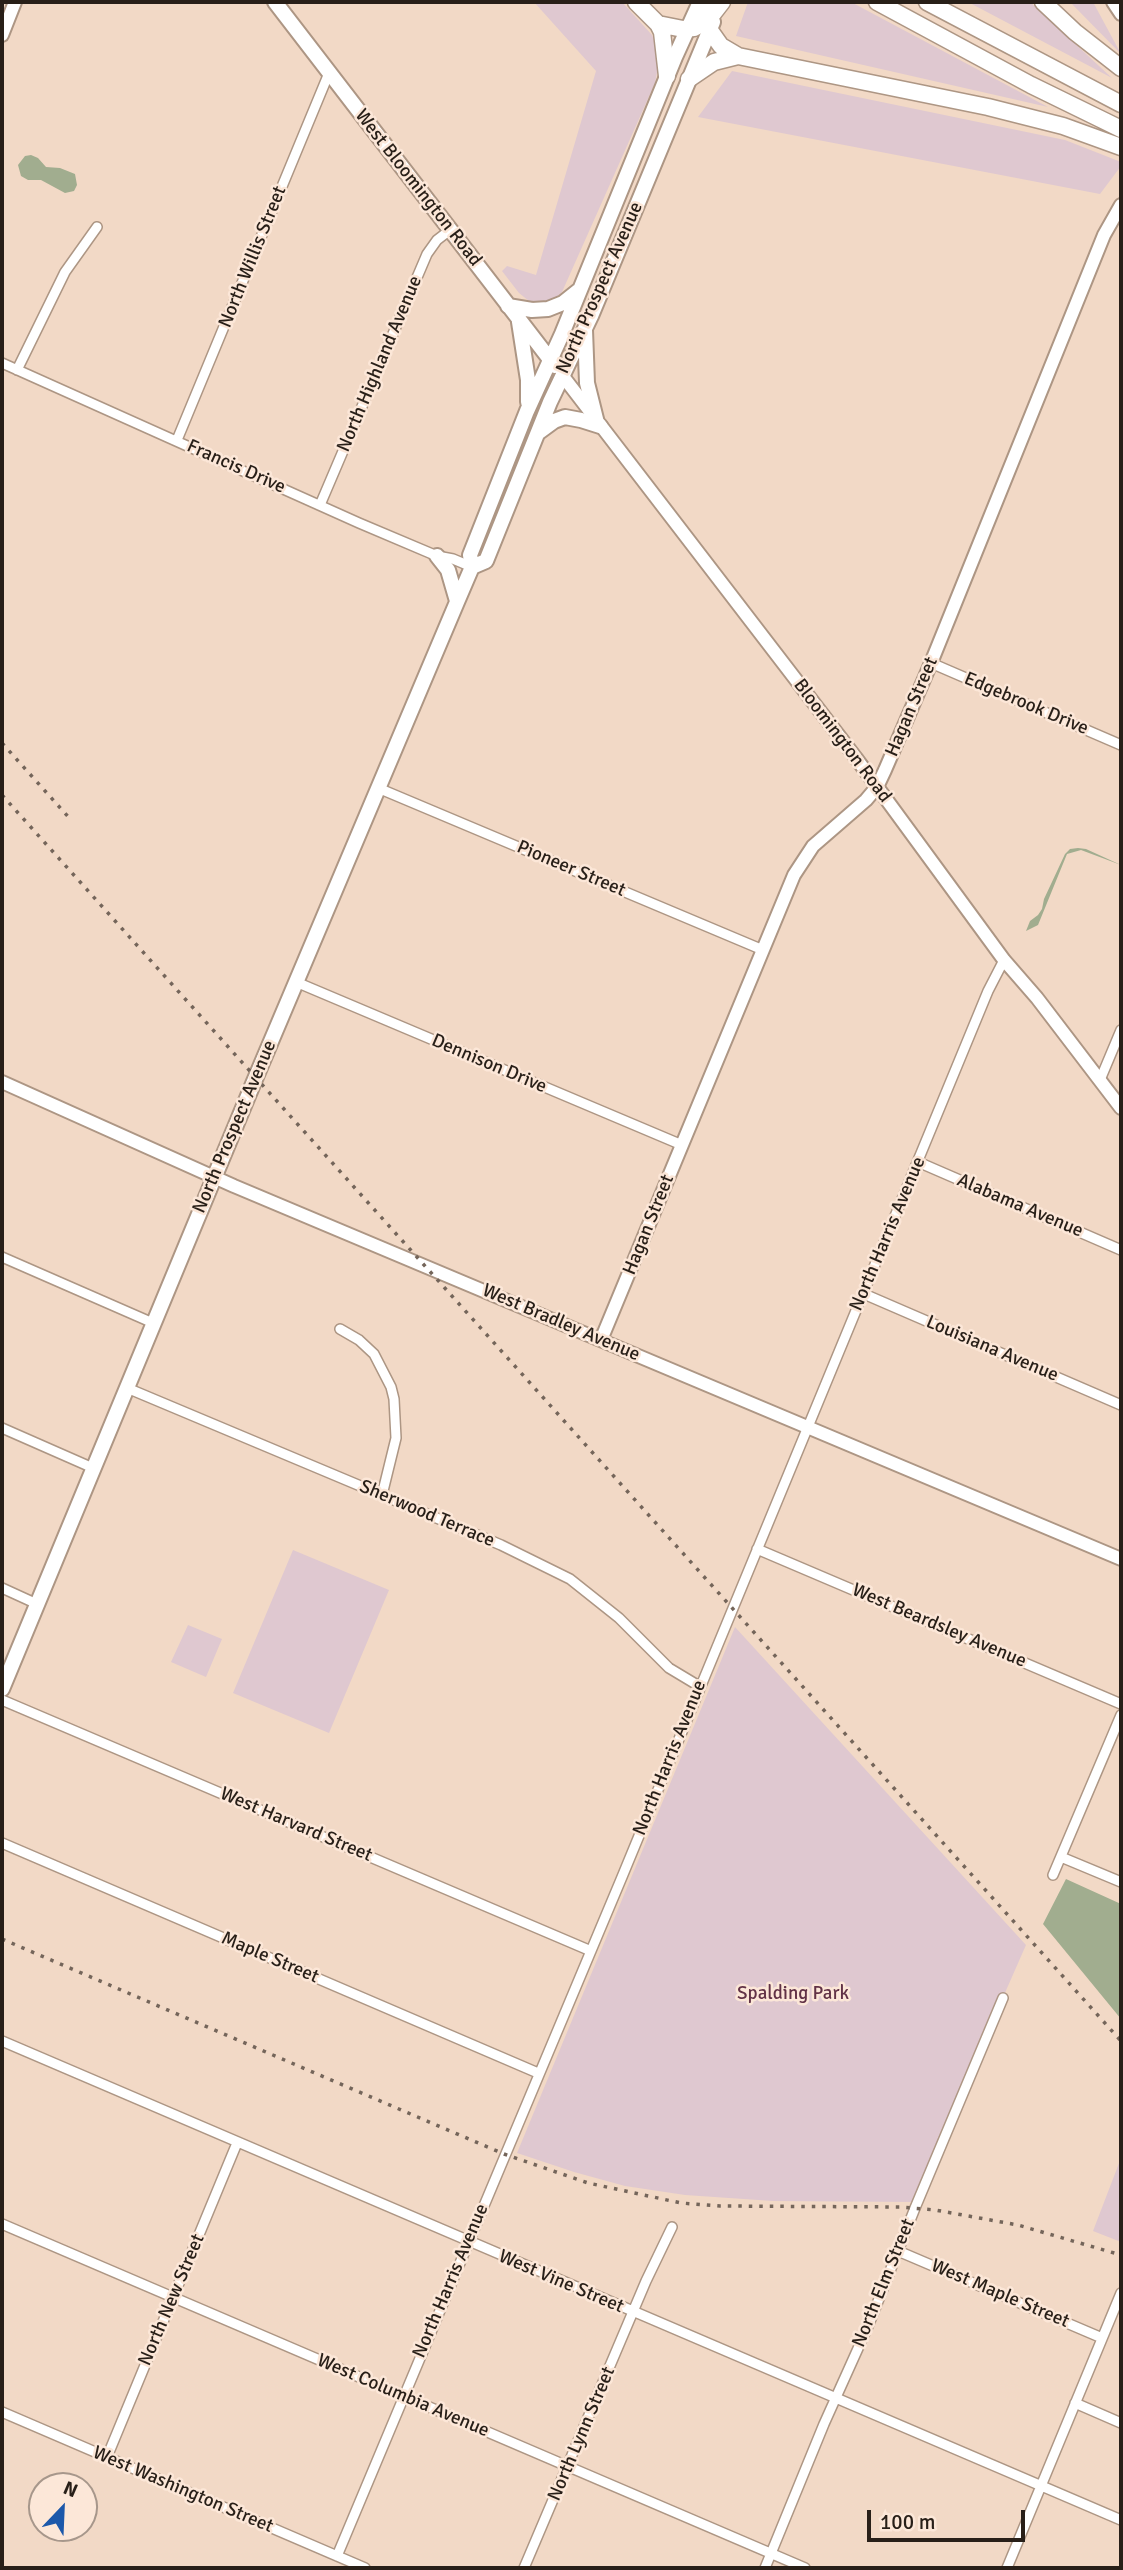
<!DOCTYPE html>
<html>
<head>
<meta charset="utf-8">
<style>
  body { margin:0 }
  #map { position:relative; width:1123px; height:2570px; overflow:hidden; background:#f2d9c6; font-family:Signika,sans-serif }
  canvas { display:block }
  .frame { position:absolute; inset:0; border:4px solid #281f18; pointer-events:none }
  .north { position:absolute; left:28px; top:2472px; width:70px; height:70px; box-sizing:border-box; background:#fce7d8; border:2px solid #a7978b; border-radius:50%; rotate:23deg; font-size:19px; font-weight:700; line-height:28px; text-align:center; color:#281f18 }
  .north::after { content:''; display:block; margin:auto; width:24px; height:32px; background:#1c58aa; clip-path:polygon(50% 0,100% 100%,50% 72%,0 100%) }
  .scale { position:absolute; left:867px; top:2510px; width:158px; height:32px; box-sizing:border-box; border:4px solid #281f18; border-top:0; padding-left:9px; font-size:21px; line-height:24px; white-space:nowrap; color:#281f18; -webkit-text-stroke:5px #fce7d8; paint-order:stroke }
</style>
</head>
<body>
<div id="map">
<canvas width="1123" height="2570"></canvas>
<div class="frame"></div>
<div class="north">N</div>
<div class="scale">100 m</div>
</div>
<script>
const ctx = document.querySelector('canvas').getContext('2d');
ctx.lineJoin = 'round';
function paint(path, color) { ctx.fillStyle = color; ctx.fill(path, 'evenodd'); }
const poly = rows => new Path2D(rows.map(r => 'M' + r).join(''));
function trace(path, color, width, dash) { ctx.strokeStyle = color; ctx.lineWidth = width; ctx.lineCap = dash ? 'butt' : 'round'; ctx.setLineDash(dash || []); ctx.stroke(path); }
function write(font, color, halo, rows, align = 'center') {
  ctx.font = font + ' Signika,sans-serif'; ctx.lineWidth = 5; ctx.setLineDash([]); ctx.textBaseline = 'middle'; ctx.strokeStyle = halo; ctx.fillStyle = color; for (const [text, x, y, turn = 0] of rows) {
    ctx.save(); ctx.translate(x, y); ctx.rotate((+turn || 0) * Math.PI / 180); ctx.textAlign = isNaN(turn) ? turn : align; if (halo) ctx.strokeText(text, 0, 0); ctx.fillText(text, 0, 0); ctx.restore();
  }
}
const green = poly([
  [534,2,622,2,652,35,660,56,655,83,562,292,551,302,534,305,519,293,502,271,507,266,536,275,596,71],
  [748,2,851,2,1048,107,736,36],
  [968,2,1030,2,1112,78],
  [1070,2,1093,2,1121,54],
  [732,71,1065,140,1121,162,1121,166,1100,194,698,117],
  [293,1550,389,1590,329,1733,233,1693],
  [188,1625,222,1639,206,1677,171,1662],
  [735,1627,1026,1945,913,2202,773,2201,685,2195,625,2186,574,2172,517,2153],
  [1121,2158,1121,2242,1093,2231]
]);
const water = poly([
  [31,155,38,158,46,167,60,168,75,174,77,185,74,191,65,193,41,180,28,180,21,176,18,165,25,156],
  [1078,848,1086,849,1121,865,1081,850,1067,854,1038,925,1026,931,1030,921,1038,915,1042,909,1044,899,1065,854,1070,849],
  [1066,1879,1121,1904,1121,2019,1043,1924]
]);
const street = poly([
  [2,363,359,523,437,556,453,559,472,567],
  [17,370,65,272,97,227],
  [177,440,329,73],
  [320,505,427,254,437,240,450,230],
  [931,663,1121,745],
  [378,788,763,950],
  [296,982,682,1145],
  [1100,1080,1121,1030],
  [918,1162,1121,1250],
  [2,1257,153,1323],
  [864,1294,1121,1405],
  [340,1329,359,1340,374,1354,391,1387,394,1399,396,1438,382,1495],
  [127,1388,501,1545,570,1579,619,1618,669,1668,699,1686],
  [2,1428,93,1468],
  [757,1549,1121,1704],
  [2,1588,37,1604],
  [2,1700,591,1951],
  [2,1843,538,2073],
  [1061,1857,1121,1882],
  [1053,1875,1121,1715],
  [2,2041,1121,2520],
  [2,2224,805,2568],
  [898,2251,1102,2338],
  [1075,2403,1121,2423],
  [2,2412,365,2568],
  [107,2457,237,2143],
  [337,2556,622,1877,988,991,1004,960],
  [524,2568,646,2281,672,2227],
  [765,2568,824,2424,869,2324,915,2208,1003,1998],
  [1007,2568,1121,2293]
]);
const secondary = poly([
  [1113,2,1121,14],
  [2,35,15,2],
  [562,375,856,758,1004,960,1037,998,1121,1108],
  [2,1082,234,1186,1121,1559],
  [601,1340,794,875,813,846,866,800,877,787,885,770,931,663,1104,235,1121,205]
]);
const primary = poly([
  [275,2,555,366],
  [508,306,532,310,548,309,563,303,578,291],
  [519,322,528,380,528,402],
  [585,330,587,383,596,419],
  [539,432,554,421,565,417,581,420,600,426],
  [437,556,448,570,457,601],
  [472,567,486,561,550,402,591,316,713,22],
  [2,1689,253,1084,457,602,472,567,470,555,527,411,562,334,675,57,700,2]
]);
const highway = poly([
  [636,2,658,24,662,32,667,76],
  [705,2,709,29,721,46,738,56,988,107,1063,126,1121,147],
  [877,2,1031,85,1121,129],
  [927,2,1121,104],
  [1043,2,1075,32,1121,68],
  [658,24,683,29,694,28,708,20,722,2],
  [689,79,714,62,738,56]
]);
const rail = poly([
  [2,743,72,821],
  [2,795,1121,2041],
  [2,1939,504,2154,588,2183,681,2203,720,2206,901,2207,935,2210,1018,2225,1121,2255]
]);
const streetNames = [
  ["West Bloomington Road",418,188,52],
  ["North Willis Street",253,257,-68],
  ["North Prospect Avenue",600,288,-66],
  ["North Highland Avenue",380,364,-67],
  ["Francis Drive",236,467,24],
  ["Edgebrook Drive",1026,704,23],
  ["Hagan Street",912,707,-67],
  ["Bloomington Road",842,741,53],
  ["Pioneer Street",571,869,23],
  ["Dennison Drive",489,1064,23],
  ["North Prospect Avenue",235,1127,-67],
  ["Alabama Avenue",1020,1206,23],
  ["Hagan Street",649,1225,-68],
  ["North Harris Avenue",888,1234,-67],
  ["West Bradley Avenue",561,1323,23],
  ["Louisiana Avenue",992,1349,23],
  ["Sherwood Terrace",427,1514,23],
  ["West Beardsley Avenue",939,1626,23],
  ["North Harris Avenue",670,1758,-68],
  ["West Harvard Street",296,1825,23],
  ["Maple Street",270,1958,23],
  ["North Harris Avenue",451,2281,-67],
  ["West Vine Street",561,2282,23],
  ["North Elm Street",884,2283,-68],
  ["West Maple Street",1000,2294,23],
  ["North New Street",172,2300,-67],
  ["West Columbia Avenue",403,2396,23],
  ["North Lynn Street",582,2434,-67],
  ["West Washington Street",183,2490,23]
];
const parkNames = [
  ["Spalding Park",793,1994]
];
paint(green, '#dfc8d0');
paint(water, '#a1ad8f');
trace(street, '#ad9684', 12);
trace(secondary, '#ad9684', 16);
trace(primary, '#ad9684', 18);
trace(highway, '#ad9684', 19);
trace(street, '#fff', 9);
trace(secondary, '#fff', 12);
trace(primary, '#fff', 14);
trace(highway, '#fff', 16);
trace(rail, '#74655a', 3.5, [3.5, 7]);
write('19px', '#281f18', '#fce7d8', streetNames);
write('19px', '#623246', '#fce7d8', parkNames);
</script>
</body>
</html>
